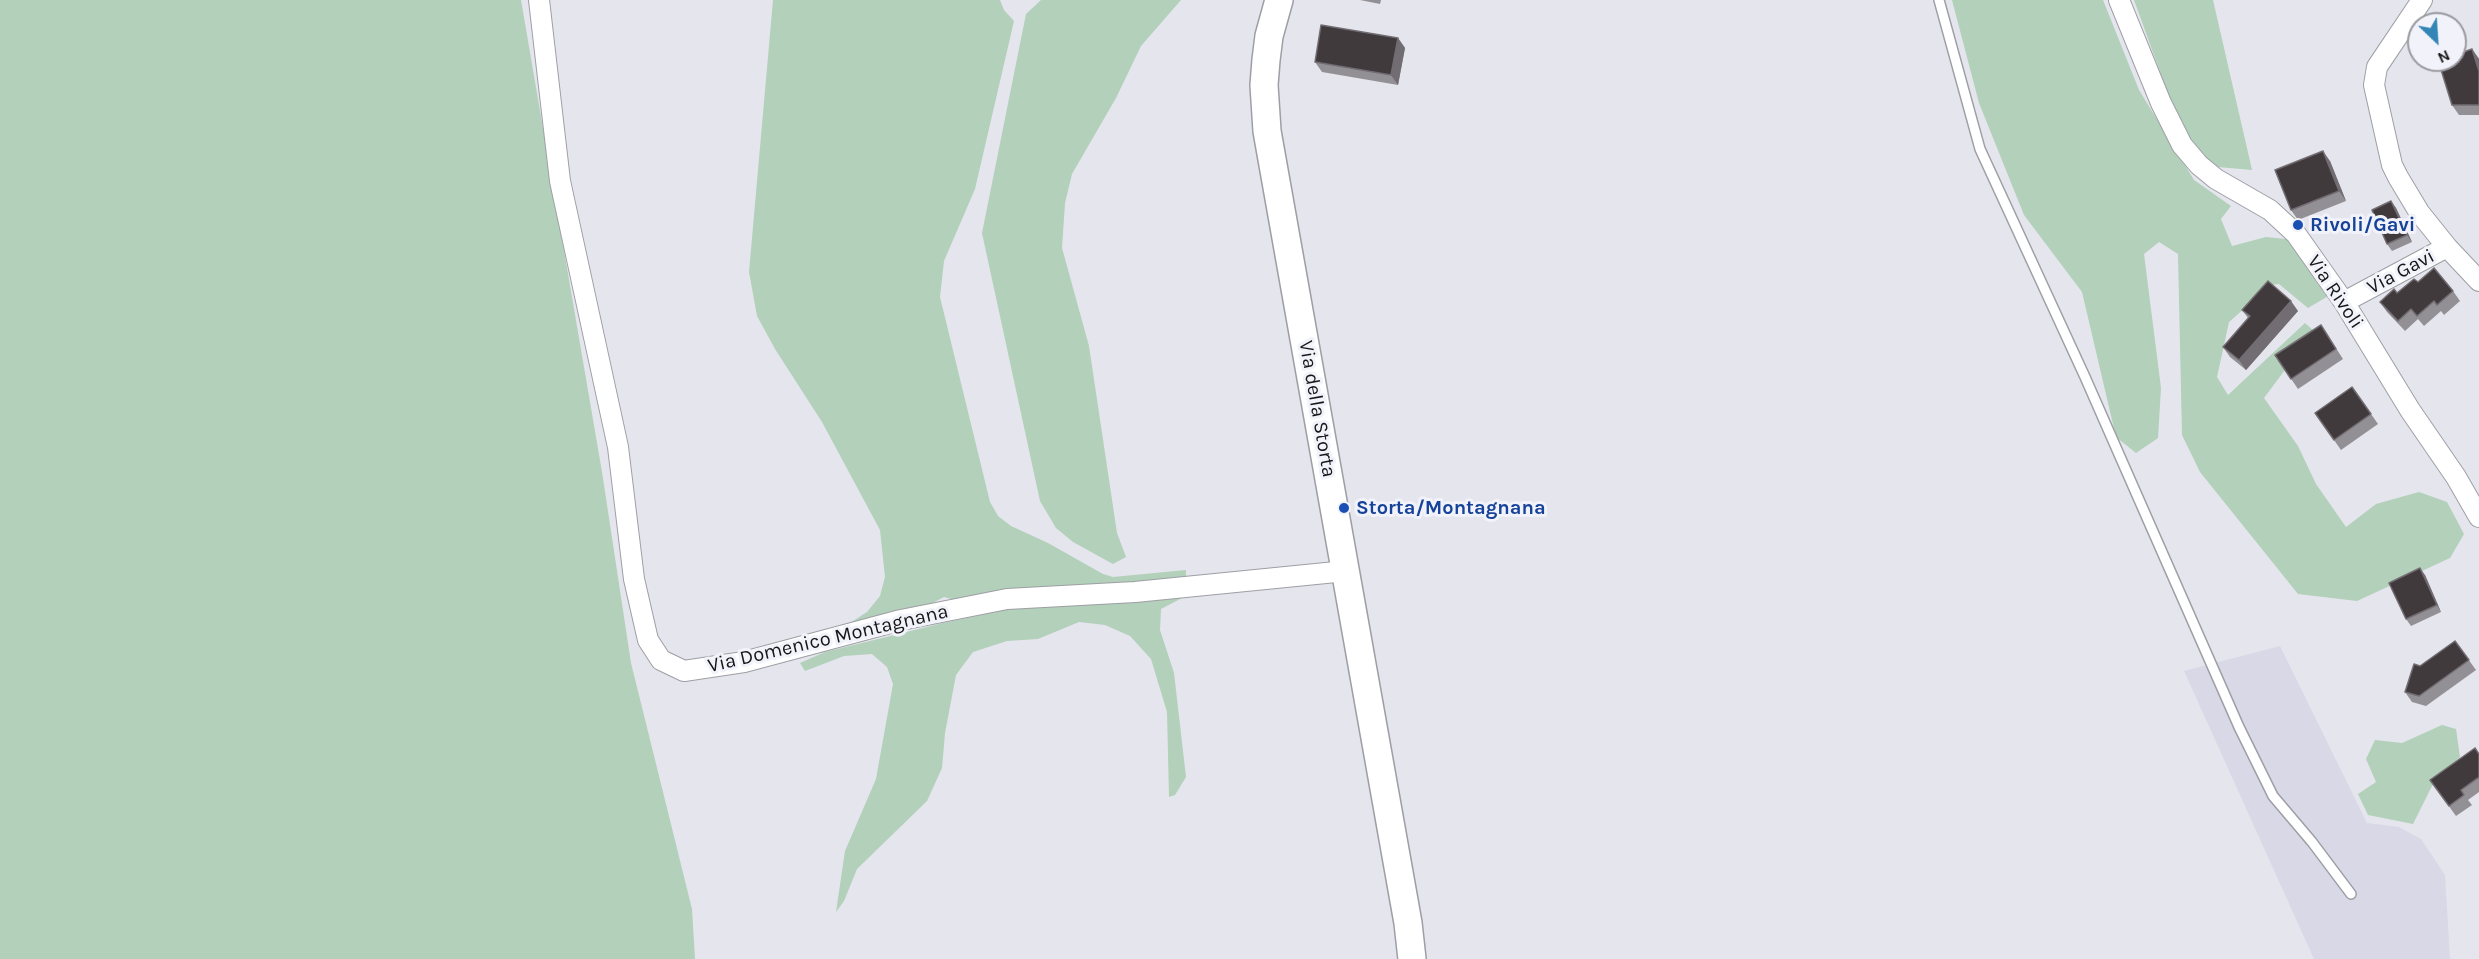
<!DOCTYPE html>
<html>
<head>
<meta charset="utf-8">
<style>
  body { margin:0 }
  #map { position:relative; width:2479px; height:959px; overflow:hidden; background:#e5e5ed; font-family:Karla,sans-serif }
  canvas { display:block }
  .north { position:absolute; left:2407px; top:12px; width:60px; height:60px; box-sizing:border-box; background:#f2f3fa; border:2px solid #9a9ba0; border-radius:50%; rotate:155deg; font-size:16px; font-weight:700; line-height:24px; text-align:center; color:#161618 }
  .north::after { content:''; display:block; margin:auto; width:21px; height:27px; background:#3385b6; clip-path:polygon(50% 0,100% 100%,50% 72%,0 100%) }
</style>
</head>
<body>
<div id="map">
<canvas width="2479" height="959"></canvas>
<div class="north">N</div>
</div>
<script>
const ctx = document.querySelector('canvas').getContext('2d');
ctx.lineJoin = 'round';
function paint(path, color) { ctx.fillStyle = color; ctx.fill(path, 'evenodd'); }
const poly = rows => new Path2D(rows.map(r => 'M' + r).join(''));
function trace(path, color, width, dash) { ctx.strokeStyle = color; ctx.lineWidth = width; ctx.lineCap = dash ? 'butt' : 'round'; ctx.setLineDash(dash || []); ctx.stroke(path); }
function write(font, color, halo, rows, align = 'center') {
  ctx.font = font + ' Karla,sans-serif'; ctx.lineWidth = 6; ctx.setLineDash([]); ctx.textBaseline = 'middle'; ctx.strokeStyle = halo; ctx.fillStyle = color; for (const [text, x, y, turn = 0] of rows) {
    ctx.save(); ctx.translate(x, y); ctx.rotate((+turn || 0) * Math.PI / 180); ctx.textAlign = isNaN(turn) ? turn : align; if (halo) ctx.strokeText(text, 0, 0); ctx.fillText(text, 0, 0); ctx.restore();
  }
}
const built = poly([
  [2280,646,2367,823,2399,827,2421,839,2445,875,2450,959,2314,959,2184,671]
]);
const green = poly([
  [0,0,521,0,602,472,631,663,692,909,695,959,0,959],
  [773,0,1000,0,1004,10,1014,21,975,189,944,261,940,297,990,502,998,516,1011,526,1048,543,1103,574,1113,577,1186,570,1186,579,962,602,944,597,917,611,847,625,867,612,880,596,885,577,880,530,822,422,775,349,757,316,749,272],
  [1041,0,1181,0,1141,46,1116,98,1072,174,1065,203,1062,248,1089,346,1117,533,1126,557,1113,564,1073,542,1056,528,1040,501,982,233,1026,14],
  [1952,0,2103,0,2139,90,2194,180,2231,206,2221,219,2232,246,2266,237,2286,239,2330,295,2308,308,2279,284,2271,285,2229,322,2217,377,2228,395,2305,323,2314,331,2264,398,2298,446,2316,484,2346,527,2376,504,2419,492,2447,502,2464,534,2450,558,2357,601,2298,594,2200,472,2182,435,2178,254,2159,242,2144,254,2161,388,2158,438,2136,453,2116,437,2082,292,2024,215,1979,103],
  [2134,0,2213,0,2252,170,2218,167,2198,154,2176,116],
  [1182,598,1161,609,1160,630,1174,673,1186,777,1175,795,1169,797,1167,712,1151,659,1130,636,1105,625,1079,622,1038,639,1007,641,973,652,956,675,945,733,942,768,927,801,857,869,844,901,836,912,845,851,876,779,893,684,887,667,872,654,844,656,805,671,800,663,825,652,943,623,1038,603,1126,602],
  [2442,725,2456,729,2460,757,2434,782,2413,824,2368,815,2358,794,2376,782,2366,759,2375,740,2402,743]
]);
const service = poly([
  [1939,0,1980,149,2085,377,2239,727,2273,796,2312,842,2351,894]
]);
const minor = poly([
  [539,0,560,181,618,447,634,579,648,640,661,660,684,671,744,662,901,620,1007,599,1135,592,1346,571],
  [2119,0,2161,103,2182,145,2199,165,2216,179,2270,210,2296,234,2344,302,2410,410,2456,477,2479,517],
  [2422,0,2377,67,2374,85,2392,165,2398,177,2419,212,2447,247],
  [2344,302,2447,247,2479,281]
]);
const secondary = poly([
  [1279,0,1269,36,1266,60,1264,85,1267,131,1408,923,1412,959]
]);
const wall = poly([
  [1360,0,1381,0,1380,4],
  [1398,38,1405,48,1398,85,1322,72,1315,62],
  [2472,49,2479,59,2479,115,2459,115,2452,105,2455,51,2457,54],
  [2330,161,2346,201,2298,220,2291,210],
  [2391,201,2396,208,2412,242,2392,251,2387,244],
  [2418,282,2453,291,2460,301,2444,315,2441,311,2424,326,2418,319,2405,331,2387,312,2380,302],
  [2242,310,2298,311,2246,370,2230,357,2223,347,2248,318],
  [2321,325,2343,359,2298,389,2275,355],
  [2352,387,2378,424,2341,450,2315,413],
  [2425,575,2441,612,2411,626,2406,619],
  [2455,641,2476,670,2426,706,2412,702,2405,692,2420,666],
  [2479,754,2479,792,2468,800,2472,805,2456,816,2430,780]
]);
const shadedWall = poly([
  [1398,38,1405,48,1398,85,1391,75],
  [2472,49,2479,59,2479,71],
  [2323,151,2330,161,2346,201,2339,191],
  [2391,201,2396,208,2412,242,2407,235],
  [2291,301,2298,311,2246,370,2239,360],
  [2420,568,2425,575,2441,612,2437,605]
]);
const building = poly([
  [1321,25,1398,38,1391,75,1315,62,1321,25],
  [2472,49,2479,71,2479,105,2452,105,2438,60,2455,60,2455,55,2472,49],
  [2323,151,2339,191,2291,210,2275,170,2323,151],
  [2391,201,2407,235,2387,244,2372,210,2391,201],
  [2434,268,2453,291,2437,305,2434,301,2417,316,2411,309,2398,321,2380,302,2394,289,2397,293,2414,279,2418,282,2434,268],
  [2268,281,2291,301,2239,360,2223,347,2250,316,2242,310,2268,281],
  [2321,325,2336,349,2291,379,2275,355,2321,325],
  [2352,387,2371,414,2334,440,2315,413,2352,387],
  [2420,568,2437,605,2406,619,2389,583,2420,568],
  [2455,641,2469,660,2419,696,2405,692,2414,664,2420,666,2455,641],
  [2475,748,2479,754,2479,777,2461,790,2464,795,2449,806,2430,780,2475,748]
]);
const markers = [
  [2298,225,6,"#1a4fb4"],
  [1344,508,6,"#1a4fb4"]
];
const transitNames = [
  ["Rivoli/Gavi",2310,225],
  ["Storta/Montagnana",1356,508]
];
const streetNames = [
  ["Via Gavi",2401,272,-28],
  ["Via Rivoli",2335,292,56],
  ["Via della Storta",1317,409,80],
  ["Via Domenico Montagnana",828,639,-13]
];
paint(built, '#d8d8e7');
paint(green, '#b2d0ba');
trace(service, '#9e9fa5', 12);
trace(minor, '#9e9fa5', 22);
trace(secondary, '#9e9fa5', 30);
trace(service, '#fff', 9);
trace(minor, '#fff', 20);
trace(secondary, '#fff', 27);
paint(wall, '#939095');
paint(shadedWall, '#726d72');
paint(building, '#413a3d');
trace(building, '#726d72', 1.5);
for (const [x, y, r, color] of markers) { const dot = new Path2D(); dot.arc(x, y, r, 0, 2 * Math.PI); ctx.fillStyle = color; ctx.fill(dot); trace(dot, '#f2f3fa', 2); }
write('bold 20px', '#164399', '#f2f3fa', transitNames, 'left');
write('20px', '#161618', '#f2f3fa', streetNames);
</script>
</body>
</html>
